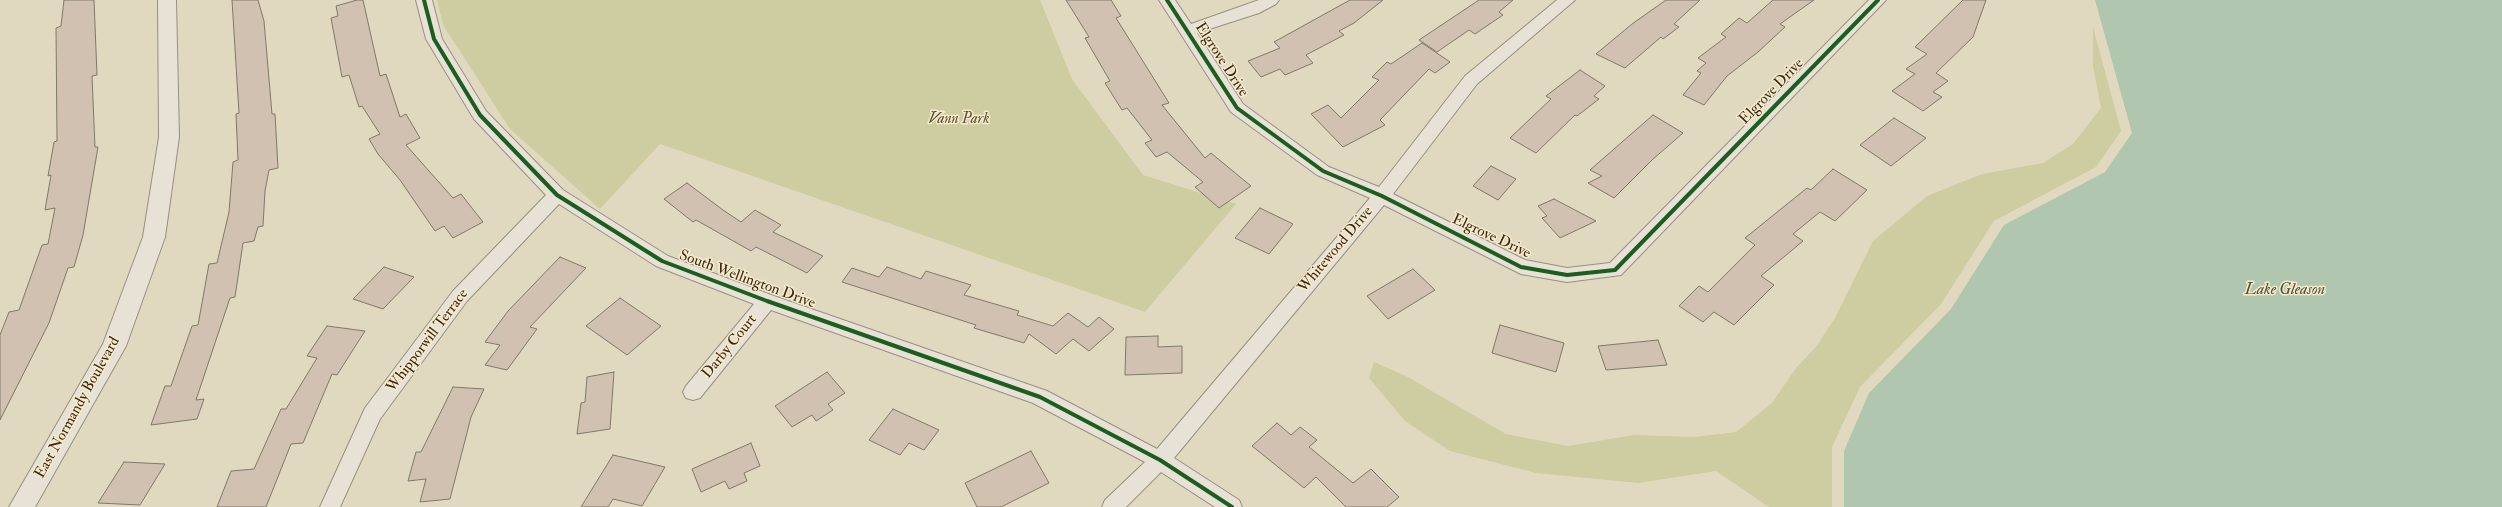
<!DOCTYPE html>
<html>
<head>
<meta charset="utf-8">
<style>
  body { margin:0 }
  canvas { display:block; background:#e1d9bf }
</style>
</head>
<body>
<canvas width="2502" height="507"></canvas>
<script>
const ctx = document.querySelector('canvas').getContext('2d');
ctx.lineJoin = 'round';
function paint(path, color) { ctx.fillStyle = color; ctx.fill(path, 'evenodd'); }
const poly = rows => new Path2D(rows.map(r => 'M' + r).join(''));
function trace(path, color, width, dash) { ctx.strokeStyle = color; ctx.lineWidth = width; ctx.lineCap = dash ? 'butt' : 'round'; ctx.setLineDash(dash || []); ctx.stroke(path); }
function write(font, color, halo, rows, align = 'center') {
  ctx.font = font + ' "IM FELL Double Pica",serif'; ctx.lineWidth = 3; ctx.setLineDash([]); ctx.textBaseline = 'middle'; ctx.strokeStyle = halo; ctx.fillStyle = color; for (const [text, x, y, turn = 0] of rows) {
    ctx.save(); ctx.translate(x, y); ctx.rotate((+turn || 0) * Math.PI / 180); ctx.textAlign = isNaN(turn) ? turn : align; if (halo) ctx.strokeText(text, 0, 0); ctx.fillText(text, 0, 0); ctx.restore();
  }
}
const green = poly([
  [437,0,1040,0,1072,79,1143,175,1236,204,1145,312,660,144,600,209,510,129,443,25],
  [2093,27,2121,131,2096,167,1994,221,1941,304,1860,387,1832,447,1832,507,1769,507,1716,471,1638,483,1536,473,1450,451,1405,421,1369,378,1374,362,1406,376,1506,434,1568,446,1634,435,1694,437,1736,432,1772,403,1796,368,1815,348,1835,318,1873,241,1927,196,1982,174,2043,163,2073,144,2101,108,2093,66]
]);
const water = poly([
  [2095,0,2502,0,2502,507,1844,507,1844,451,1869,393,1951,309,2004,225,2105,172,2132,133]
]);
const building = poly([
  [64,0,94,0,97,75,92,76,95,147,98,147,83,235,74,267,68,268,49,323,0,420,0,335,9,312,19,310,42,245,48,244,55,208,45,210,51,175,48,176,54,142,57,141,56,28,61,26,64,0],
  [232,0,258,0,264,21,272,114,275,114,278,168,269,170,265,191,263,226,258,227,254,241,243,243,235,297,230,298,196,400,204,399,197,419,151,425,165,386,171,386,192,326,198,325,209,264,217,263,229,212,233,162,238,160,236,114,239,113,232,0],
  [357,0,363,0,380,76,386,74,400,117,406,114,420,138,406,145,453,198,461,194,483,222,453,238,444,226,435,231,400,180,378,154,369,139,380,134,362,106,359,107,349,75,342,77,331,18,338,16,336,6,357,0],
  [1066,0,1111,0,1121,16,1116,18,1169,103,1162,105,1205,158,1211,153,1251,186,1219,208,1195,187,1203,182,1167,152,1156,157,1145,143,1152,140,1127,108,1122,110,1105,83,1110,81,1085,38,1089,37,1066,0],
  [1350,0,1383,0,1354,23,1339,31,1344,35,1306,55,1313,63,1285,75,1280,69,1261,77,1248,61,1280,48,1274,42,1350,0],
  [1479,0,1513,0,1499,12,1503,15,1475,34,1469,30,1437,52,1419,40,1479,0],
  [1666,0,1700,0,1674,24,1679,27,1663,39,1661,37,1625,68,1596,54,1632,24,1666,0],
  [1773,0,1814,0,1780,24,1785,27,1758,52,1727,76,1704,105,1683,95,1701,73,1697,71,1706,63,1698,58,1726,37,1721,34,1739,18,1747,23,1773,0],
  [1963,0,1986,0,1973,37,1936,73,1948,81,1933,92,1942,97,1923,111,1892,91,1915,74,1906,69,1927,54,1915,47,1963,0],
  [1422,43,1450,62,1435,73,1429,69,1380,120,1385,125,1343,147,1311,114,1328,105,1341,118,1379,80,1372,77,1387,62,1391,64,1422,43],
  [1580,70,1605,86,1594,96,1599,99,1577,116,1575,115,1536,153,1510,138,1551,99,1546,96,1580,70],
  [1653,115,1683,133,1652,160,1614,198,1588,183,1602,176,1590,170,1653,115],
  [1894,118,1926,138,1891,166,1860,145,1894,118],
  [1491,166,1516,179,1498,200,1473,186,1491,166],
  [1833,169,1867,190,1835,221,1820,212,1793,234,1803,241,1761,276,1774,285,1734,325,1714,312,1703,322,1679,306,1699,286,1708,292,1755,245,1745,238,1807,188,1811,190,1833,169],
  [687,183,723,210,741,222,755,210,781,225,773,232,823,256,807,273,756,247,751,251,696,220,693,222,664,199,687,183],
  [1554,199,1596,221,1560,238,1542,218,1547,216,1538,206,1554,199],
  [1260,208,1293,224,1269,254,1235,238,1260,208],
  [560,257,586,268,530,327,537,329,507,370,485,365,500,345,485,342,508,311,560,257],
  [384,267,414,277,383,309,353,299,384,267],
  [887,267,921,279,926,271,971,285,964,295,1019,311,1017,315,1053,326,1068,313,1088,327,1099,317,1114,329,1089,351,1073,339,1056,354,1029,334,1024,343,974,328,976,325,842,282,852,268,879,277,887,267],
  [1413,269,1435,290,1388,319,1367,296,1413,269],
  [620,298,661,326,627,355,586,326,620,298],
  [1500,325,1564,343,1556,372,1492,353,1500,325],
  [327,326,365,331,337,375,332,374,303,443,291,444,266,507,217,507,231,471,254,469,281,409,286,409,317,358,307,356,327,326],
  [1158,336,1158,347,1182,346,1182,373,1125,375,1126,337,1158,336],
  [1658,340,1667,365,1606,370,1598,346,1658,340],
  [614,372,610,429,577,434,581,403,585,402,587,377,614,372],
  [827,372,845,393,828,404,833,410,816,421,812,415,792,427,775,406,827,372],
  [453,387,484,389,471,417,450,499,420,502,426,479,408,481,416,452,421,452,453,387],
  [893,409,939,430,924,450,909,443,900,455,869,440,893,409],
  [1277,423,1291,435,1300,427,1317,440,1309,447,1353,483,1371,469,1399,497,1387,507,1346,507,1316,477,1304,488,1252,446,1277,423],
  [751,443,760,466,744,473,747,481,729,489,725,481,701,492,692,469,751,443],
  [1031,451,1049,483,1001,507,977,507,965,483,1031,451],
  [613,455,665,467,642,506,613,499,608,507,581,507,613,455],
  [124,462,165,464,140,505,98,503,124,462]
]);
const minor = poly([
  [416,0,432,0,442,39,486,111,563,190,668,256,774,296,1047,391,1157,449,1370,198,1317,175,1231,112,1159,0,1175,0,1191,24,1259,0,1279,0,1276,4,1259,13,1197,33,1243,104,1329,167,1379,187,1465,76,1557,0,1575,0,1477,84,1393,194,1525,260,1567,268,1610,263,1869,0,1886,0,1621,275,1567,282,1521,274,1384,205,1174,458,1239,500,1242,507,1215,507,1161,472,1126,507,1102,507,1105,500,1145,462,1033,403,771,310,700,398,693,400,686,398,683,392,686,386,754,304,656,266,559,204,467,301,380,419,340,507,320,507,365,408,453,291,546,195,474,119,426,39,416,0]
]);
const tertiary = poly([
  [158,0,176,0,179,137,165,237,126,346,35,507,9,507,103,344,143,237,159,137,158,0]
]);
const cycleway = poly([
  [424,0,434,39,480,115,557,195,662,261,767,301,1040,397,1160,460,1232,507],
  [1167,0,1237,108,1323,171,1382,196,1521,267,1567,275,1615,270,1878,0]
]);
const streetNames = [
  ["Elgrove Drive",1221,60,57],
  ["Elgrove Drive",1772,92,-46],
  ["Elgrove Drive",1491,237,25],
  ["Whitewood Drive",1336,250,-50],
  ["South Wellington Drive",747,280,20],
  ["Whipporwill Terrace",428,341,-53],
  ["Darby Court",730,347,-51],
  ["East Normandy Boulevard",78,408,-61]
];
const parkNames = [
  ["Vann Park",959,120]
];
const waterNames = [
  ["Lake Gleason",2285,291]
];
paint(green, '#cecca1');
paint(water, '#b0c6ae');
paint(building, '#d0c1b1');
trace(building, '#807869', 1);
trace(minor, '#979080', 2);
trace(tertiary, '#979080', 2);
paint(minor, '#e7e2d5');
paint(tertiary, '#e7e2d5');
trace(cycleway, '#1b5e20', 4);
write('15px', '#3d2716', '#f5ebcc', streetNames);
write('italic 15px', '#5e4e32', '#f5ebcc', parkNames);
write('italic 16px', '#544d3a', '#f5ebcc', waterNames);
</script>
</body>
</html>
